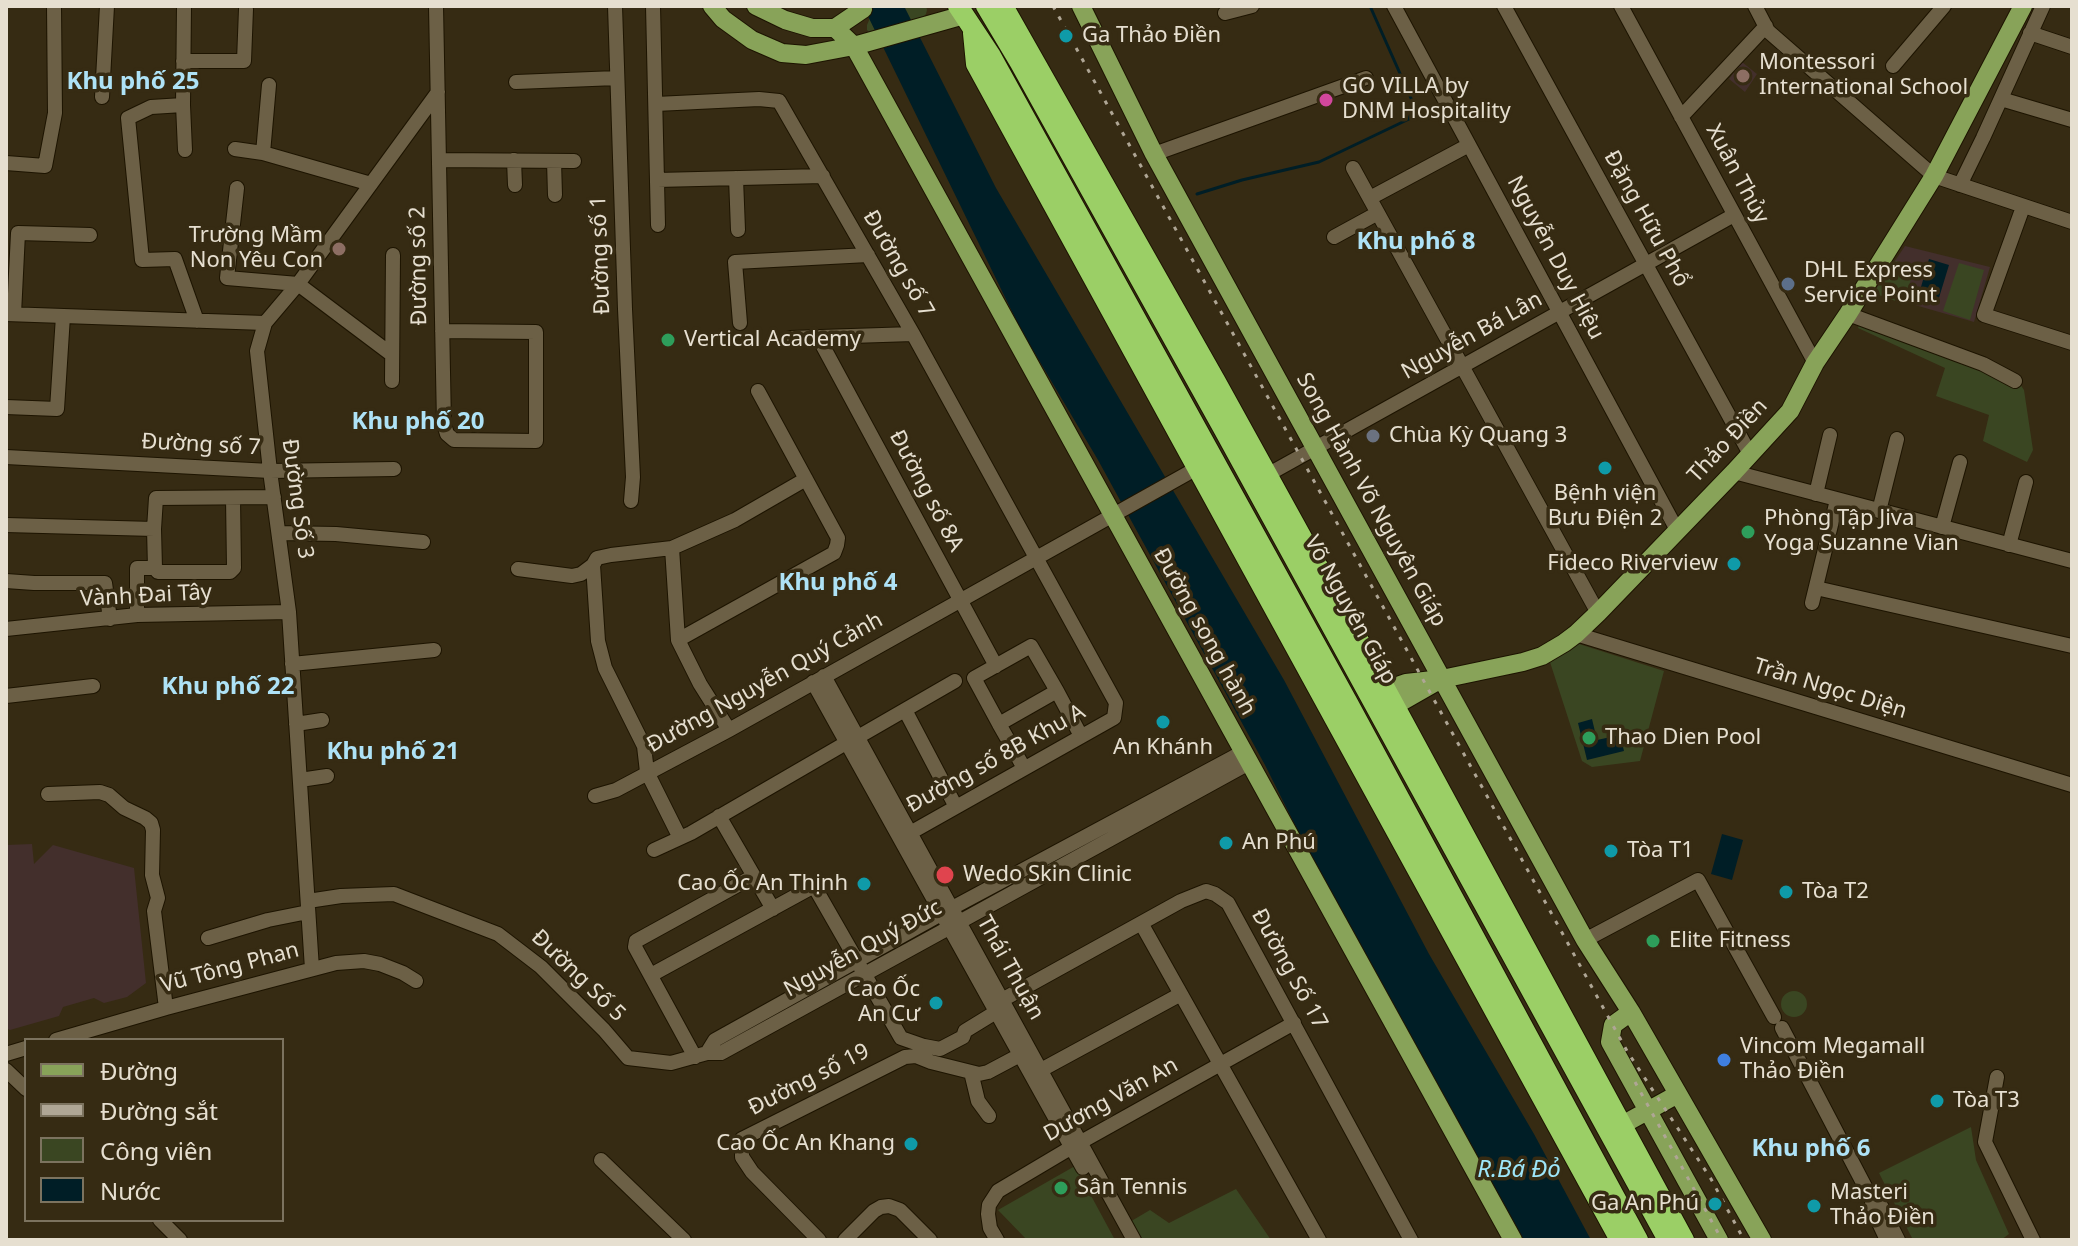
<!DOCTYPE html>
<html>
<head>
<meta charset="utf-8">
<style>
  body { margin:0 }
  #map { position:relative; width:2078px; height:1246px; overflow:hidden; background:#362b13; font-family:"Noto Sans",sans-serif }
  canvas { display:block }
  .frame { position:absolute; inset:0; border:8px solid #e6dfd0; pointer-events:none }
  .legend { position:absolute; left:24px; top:1038px; width:260px; height:184px; box-sizing:border-box; background:#362b13; border:2px solid #7c735f; margin:0; padding:10px 14px; list-style:none; font-size:24px; color:#e6dfd0 }
  .legend li { display:flex; align-items:center; gap:16px; height:40px }
  .legend b { width:40px; border:2px solid #7c735f }
</style>
</head>
<body>
<div id="map">
<canvas width="2078" height="1246"></canvas>
<div class="frame"></div>
<ul class="legend">
<li><b style="height:10px;background:#88a359"></b>Đường</li>
<li><b style="height:10px;background:#afa695"></b>Đường sắt</li>
<li><b style="height:22px;background:#3a4622"></b>Công viên</li>
<li><b style="height:22px;background:#001e26"></b>Nước</li>
</ul>
</div>
<script>
const ctx = document.querySelector('canvas').getContext('2d');
ctx.lineJoin = 'round';
function paint(path, color) { ctx.fillStyle = color; ctx.fill(path, 'evenodd'); }
const poly = rows => new Path2D(rows.map(r => 'M' + r).join(''));
function trace(path, color, width, dash) { ctx.strokeStyle = color; ctx.lineWidth = width; ctx.lineCap = dash ? 'butt' : 'round'; ctx.setLineDash(dash || []); ctx.stroke(path); }
function write(font, color, halo, rows, align = 'center') {
  ctx.font = font + ' "Noto Sans",sans-serif'; ctx.lineWidth = 7; ctx.setLineDash([]); ctx.textBaseline = 'middle'; ctx.strokeStyle = halo; ctx.fillStyle = color; for (const [text, x, y, turn = 0] of rows) {
    ctx.save(); ctx.translate(x, y); ctx.rotate((+turn || 0) * Math.PI / 180); ctx.textAlign = isNaN(turn) ? turn : align; if (halo) ctx.strokeText(text, 0, 0); ctx.fillText(text, 0, 0); ctx.restore();
  }
}
const education = poly([
  [1742,62,1757,74,1745,92,1729,79],
  [1905,246,1990,267,1974,322,1873,293],
  [32,844,34,864,53,845,134,868,146,983,127,997,104,1003,94,998,63,1007,59,1016,10,1030,6,1028,6,845]
]);
const green = poly([
  [875,6,926,6,927,10,926,14,917,24,871,34,867,30,867,25],
  [1896,261,1914,268,1904,304,1873,293],
  [1959,263,1984,270,1970,320,1943,311],
  [1861,320,2016,378,2024,390,2033,450,2027,462,1983,441,1989,415,1936,396,1945,368,1858,328],
  [1576,643,1664,671,1640,761,1592,767,1582,761,1549,659],
  '1781 1004a13 13 0 1 1 26 0a13 13 0 1 1-26 0Z',
  [1971,1127,1976,1160,2009,1234,2001,1240,1913,1240,1879,1173],
  [1075,1166,1115,1240,1027,1240,998,1210],
  [1236,1189,1271,1240,1139,1240,1128,1223,1150,1210,1169,1223]
]);
const water = poly([
  [863,6,904,6,996,188,1284,680,1429,954,1534,1134,1591,1240,1524,1240,1302,839,1265,765,1098,460,1021,330],
  [1929,259,1949,265,1938,301,1919,294],
  [1592,719,1597,740,1620,735,1624,751,1587,760,1578,723],
  [1722,834,1743,840,1732,880,1711,874]
]);
const stream = poly([
  [1197,194,1242,180,1319,162,1409,119,1414,105,1370,6]
]);
const minor = poly([
  [184,6,183,105,185,150],
  [436,6,444,424,447,434,454,440,536,441,536,332,442,331],
  [615,6,625,309,633,477,631,501],
  [653,6,658,225],
  [1394,6,1677,530],
  [1504,6,1750,454],
  [1621,6,1815,363],
  [1755,6,1768,31,1934,176,2072,222],
  [1225,13,1252,6],
  [2030,33,2072,47],
  [183,61,244,61,246,9],
  [1893,66,1944,6],
  [516,82,617,78],
  [102,97,107,6],
  [2001,99,2072,120],
  [656,104,759,99,779,101,913,334,1116,703,1114,718,910,833],
  [183,105,151,107,128,118,142,260,175,259,197,321],
  [1681,117,1766,26],
  [235,149,263,153,371,184],
  [263,153,269,85],
  [1154,154,1366,78],
  [439,160,574,161],
  [514,160,515,185],
  [554,161,555,195],
  [6,163,45,166,55,113,54,6],
  [1353,168,1598,613],
  [736,178,738,230],
  [657,180,823,176],
  [1960,185,1983,138,2043,6],
  [237,188,227,278,298,284,391,354],
  [1370,198,1469,145],
  [2023,207,1984,315,2072,343],
  [1334,237,1378,213],
  [6,314,265,323],
  [14,314,18,233,90,235],
  [1848,314,1983,364,2015,381],
  [740,323,735,262,868,255],
  [818,337,996,666],
  [790,338,913,334],
  [392,381,393,255],
  [6,407,57,409,63,316],
  [6,457,270,471,394,469],
  [1734,472,2072,561],
  [1267,475,1734,215],
  [1816,494,1830,435],
  [233,498,234,568,230,572,158,572,155,568,154,529,156,498,274,497],
  [1879,511,1897,439],
  [6,525,154,529],
  [1942,527,1960,462],
  [279,533,336,534,423,542],
  [2009,545,2026,482],
  [593,565,598,641,605,668,644,746,647,772,680,838],
  [518,569,572,576,581,574,593,565,597,558,611,555,672,548],
  [6,581,34,583,105,583,110,619],
  [1816,588,2072,646],
  [1812,603,1837,500],
  [137,615,137,568,155,568],
  [6,629,137,615,289,612],
  [1576,634,2072,785],
  [678,640,834,553,837,545,838,538,758,391],
  [1031,646,1057,691,999,724,974,678,1031,646],
  [292,664,434,650],
  [824,676,1134,1240],
  [813,682,1083,1168],
  [1057,691,1081,736],
  [6,696,93,686],
  [905,710,956,807],
  [296,724,322,720],
  [999,724,1024,768],
  [729,730,700,684,678,640,672,548,735,520,806,479],
  [858,737,955,681],
  [300,780,327,776],
  [48,794,100,792,109,795,124,808,145,818,151,823,153,830,152,875,158,898,154,911,166,1008],
  [595,796,616,790,729,730,1199,467],
  [719,816,773,909],
  [654,850,691,833,846,743],
  [308,901,341,896,394,894,498,934,541,967,604,1030,628,1058,671,1063,707,1053,721,1053,1249,763],
  [1141,923,1319,1240],
  [208,938,268,920,308,912],
  [1585,940,1698,880,1774,1017],
  [312,969,289,612,270,471,257,351,265,323,298,284,438,92],
  [651,975,814,886,901,1038,924,1046,940,1049,963,1037,965,1031,996,1012],
  [1002,1000,1181,901,1206,891,1215,894,1228,903,1411,1240],
  [1782,1028,1872,1200],
  [56,1040,166,1008,336,963,364,961,380,964,403,973,416,981],
  [707,1053,715,1040,952,908,1243,752],
  [6,1054,26,1048],
  [695,1057,635,947,636,941,754,876],
  [6,1070,26,1089],
  [1041,1070,1181,994],
  [971,1072,978,1101,989,1116],
  [1997,1077,1985,1142,2033,1240],
  [601,1160,684,1240],
  [160,1220,180,1240],
  [819,1240,752,1172,742,1157,742,1139,905,1057,916,1056,931,1062,979,1074,988,1072,1020,1055],
  [845,1240,874,1211,881,1207,889,1206,900,1210,930,1240],
  [997,1240,990,1228,988,1214,989,1205,998,1191,1072,1147,1294,1023],
  [1887,1240,1872,1208,1872,1200,1880,1204,1898,1240]
]);
const major = poly([
  [712,6,723,19,752,40,782,53,806,55,854,46,964,15],
  [756,6,785,20,812,28,835,28,863,9],
  [1081,6,1154,154,1585,940,1631,1012,1762,1240],
  [835,28,854,46,1513,1240],
  [1386,690,1406,683,1442,679,1523,662,1542,656,1564,643,1576,634,1598,613,1734,472,1790,411,1815,363,1848,314,1934,176,2023,6],
  [1394,706,1436,682],
  [1631,1012,1613,1025,1610,1042,1719,1240],
  [1622,1125,1678,1094]
]);
const highway = poly([
  [958,6,991,56,1348,703,1638,1240],
  [986,6,1020,63,1224,430,1668,1240],
  [1003,6,1216,382,1386,690,1684,1240],
  [973,33,976,64,1620,1240]
]);
const rail = poly([
  [1053,6,1627,1051,1711,1179,1744,1240],
  [1635,1082,1722,1240]
]);
const markers = [
  [1066,36,8,"#0f9aa8"],
  [1743,76,8,"#8d6e63"],
  [1326,100,8,"#d1479c"],
  [339,249,8,"#8d6e63"],
  [1788,284,8,"#5c6f8a"],
  [668,340,8,"#2e9e5b"],
  [1373,436,8,"#6b7280"],
  [1605,468,8,"#0f9aa8"],
  [1748,532,8,"#2e9e5b"],
  [1734,564,8,"#0f9aa8"],
  [1163,722,8,"#0f9aa8"],
  [1589,738,8,"#2e9e5b"],
  [1226,843,8,"#0f9aa8"],
  [1611,851,8,"#0f9aa8"],
  [945,875,10,"#e0444e"],
  [864,884,8,"#0f9aa8"],
  [1786,892,8,"#0f9aa8"],
  [1653,941,8,"#2e9e5b"],
  [936,1003,8,"#0f9aa8"],
  [1724,1060,8,"#3f7fe0"],
  [1937,1101,8,"#0f9aa8"],
  [911,1144,8,"#0f9aa8"],
  [1061,1188,8,"#2e9e5b"],
  [1715,1204,8,"#0f9aa8"],
  [1814,1206,8,"#0f9aa8"]
];
const poiNames = [
  ["Ga Thảo Điền",1082,36],
  ["Montessori",1759,63],
  ["International School",1759,88],
  ["GO VILLA by",1342,87],
  ["DNM Hospitality",1342,112],
  ["Trường Mầm",323,236,"right"],
  ["Non Yêu Con",323,261,"right"],
  ["DHL Express",1804,271],
  ["Service Point",1804,296],
  ["Vertical Academy",684,340],
  ["Chùa Kỳ Quang 3",1389,436],
  ["Bệnh viện",1605,494,"center"],
  ["Bưu Điện 2",1605,519,"center"],
  ["Phòng Tập Jiva",1764,519],
  ["Yoga Suzanne Vian",1764,544],
  ["Fideco Riverview",1718,564,"right"],
  ["Thao Dien Pool",1605,738],
  ["An Khánh",1163,748,"center"],
  ["An Phú",1242,843],
  ["Tòa T1",1627,851],
  ["Wedo Skin Clinic",963,875],
  ["Cao Ốc An Thịnh",848,884,"right"],
  ["Tòa T2",1802,892],
  ["Elite Fitness",1669,941],
  ["Cao Ốc",920,990,"right"],
  ["An Cư",920,1015,"right"],
  ["Vincom Megamall",1740,1047],
  ["Thảo Điền",1740,1072],
  ["Tòa T3",1953,1101],
  ["Cao Ốc An Khang",895,1144,"right"],
  ["Sân Tennis",1077,1188],
  ["Masteri",1830,1193],
  ["Thảo Điền",1830,1218],
  ["Ga An Phú",1699,1204,"right"]
];
const streetNames = [
  ["Xuân Thủy",1737,174,62],
  ["Đặng Hữu Phổ",1646,219,61],
  ["Đường số 1",601,255,-92],
  ["Nguyễn Duy Hiệu",1555,258,62],
  ["Đường số 7",898,264,60],
  ["Đường số 2",419,266,-91],
  ["Nguyễn Bá Lân",1472,336,-29],
  ["Thảo Điền",1728,441,-47],
  ["Đường số 7",201,445,3],
  ["Đường số 8A",926,491,62],
  ["Đường Số 3",297,499,82],
  ["Song Hành Võ Nguyên Giáp",1371,500,61],
  ["Vành Đai Tây",146,596,-3],
  ["Võ Nguyên Giáp",1350,610,61],
  ["Đường song hành",1204,632,61],
  ["Đường Nguyễn Quý Cảnh",765,683,-29],
  ["Trần Ngọc Diện",1830,689,17],
  ["Đường số 8B Khu A",996,759,-29],
  ["Nguyễn Quý Đức",863,949,-29],
  ["Vũ Tông Phan",230,968,-15],
  ["Thái Thuận",1010,968,61],
  ["Đường Số 17",1289,969,61],
  ["Đường Số 5",578,976,44],
  ["Đường số 19",809,1080,-27],
  ["Dương Văn An",1111,1100,-29]
];
const neighbourhoodNames = [
  ["Khu phố 25",133,82],
  ["Khu phố 8",1416,242],
  ["Khu phố 20",418,422],
  ["Khu phố 4",838,583],
  ["Khu phố 22",228,687],
  ["Khu phố 21",393,752],
  ["Khu phố 6",1811,1149]
];
const waterNames = [
  ["R.Bá Đỏ",1519,1170]
];
paint(education, '#432f2c');
paint(green, '#3a4622');
paint(water, '#001e26');
trace(stream, '#001e26', 3);
trace(minor, '#1d1400', 16);
trace(major, '#1d1400', 20);
trace(highway, '#1d1400', 22);
trace(minor, '#6c6046', 14);
trace(major, '#88a359', 18);
trace(highway, '#9bcf66', 20);
trace(rail, '#afa695', 3, [4, 8]);
for (const [x, y, r, color] of markers) { const dot = new Path2D(); dot.arc(x, y, r, 0, 2 * Math.PI); ctx.fillStyle = color; ctx.fill(dot); trace(dot, '#362b13', 3); }
write('22px', '#e6dfd0', '#362b13', poiNames, 'left');
write('22px', '#e6dfd0', '#362b13', streetNames);
write('bold 24px', '#aee2f6', '#362b13', neighbourhoodNames);
write('italic 24px', '#9ee6f9', '#362b13', waterNames);
</script>
</body>
</html>
